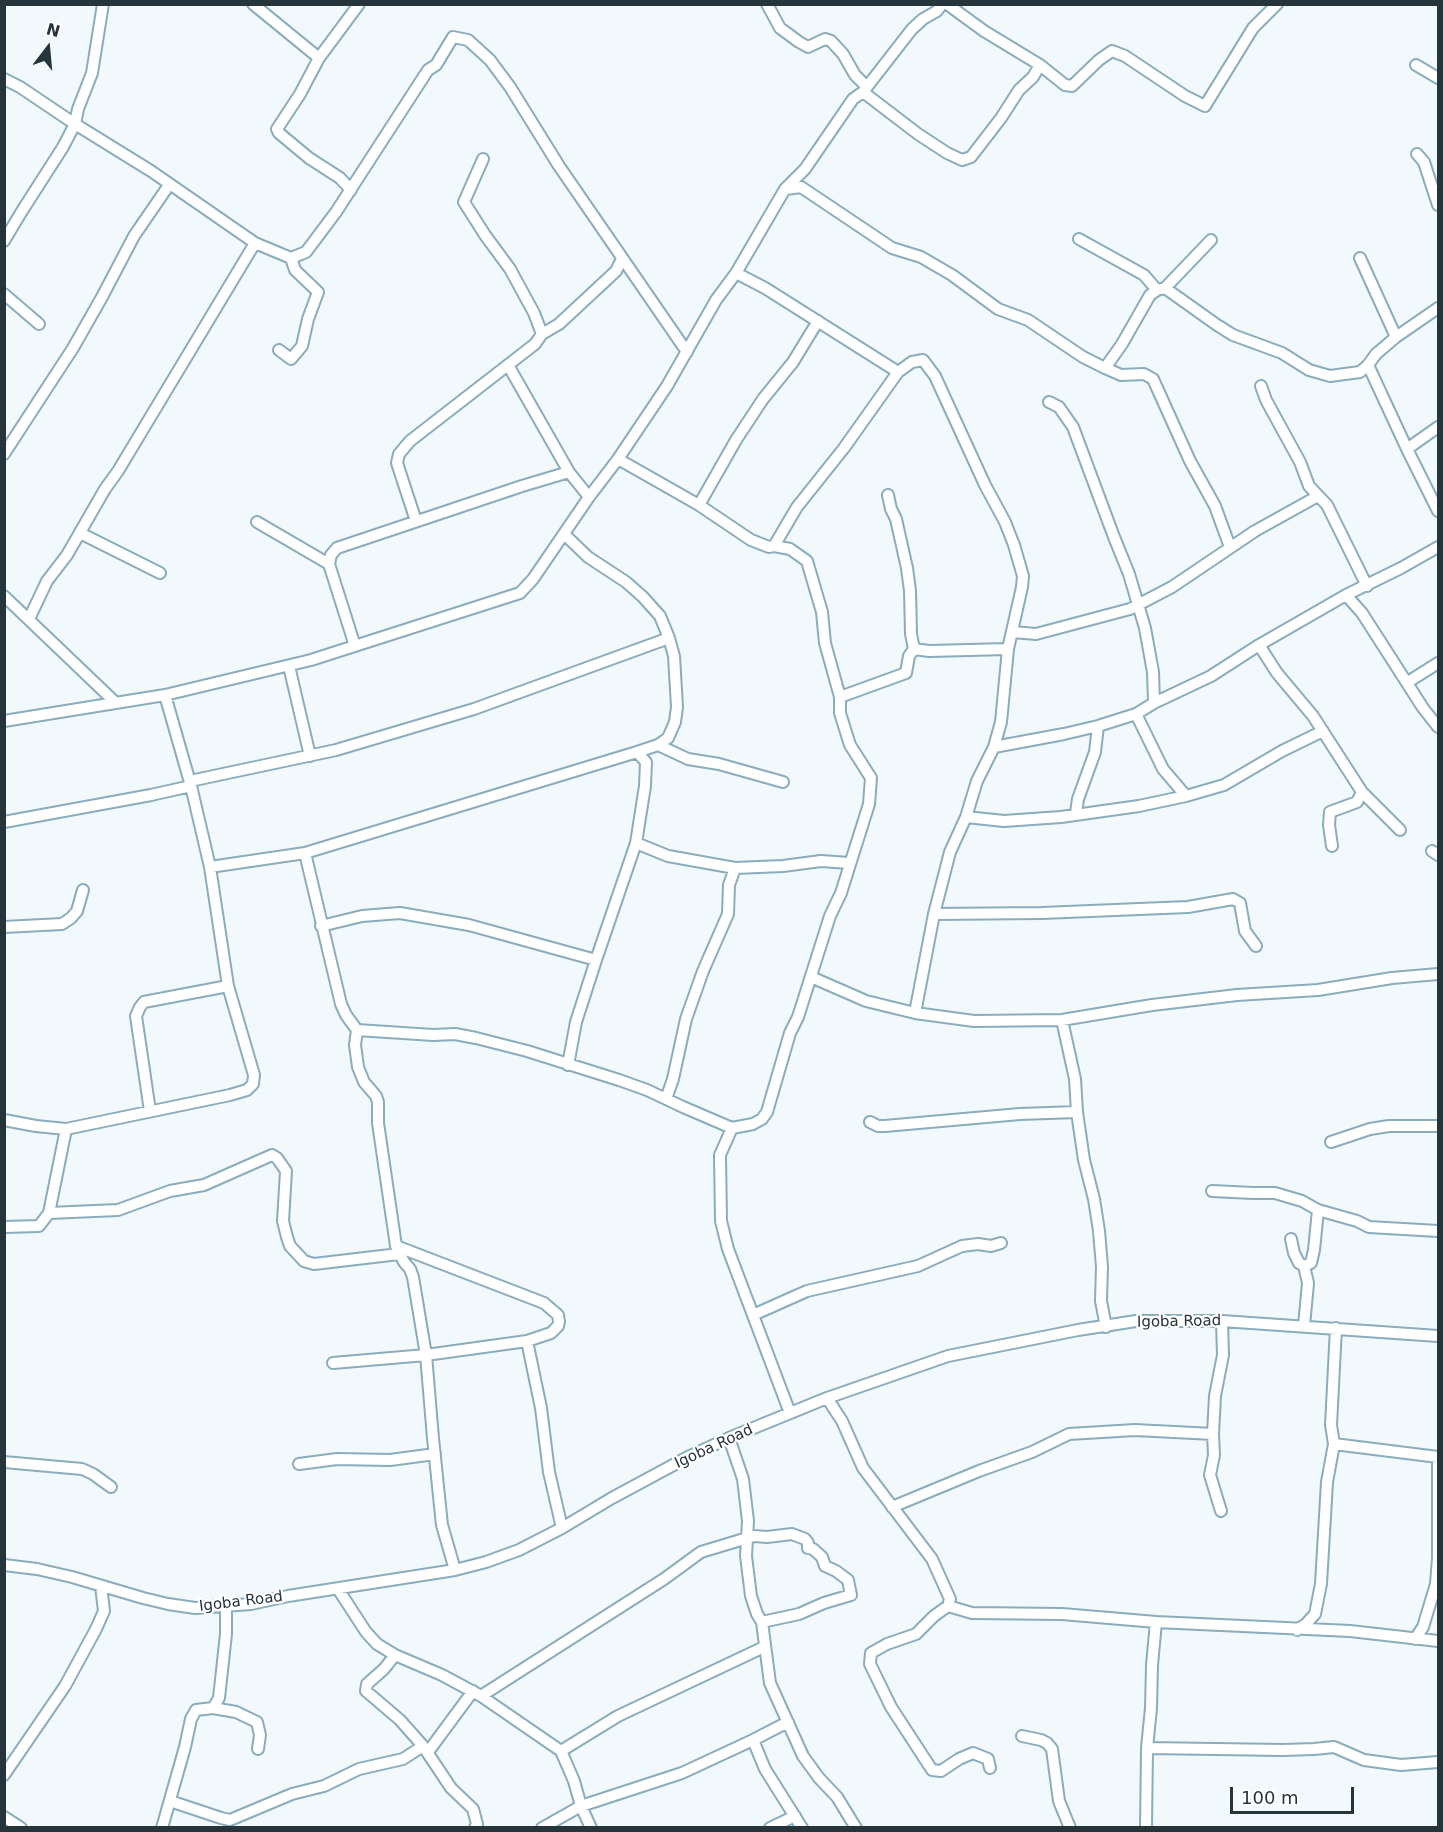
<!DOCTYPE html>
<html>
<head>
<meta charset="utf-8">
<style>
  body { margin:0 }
  #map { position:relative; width:1443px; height:1832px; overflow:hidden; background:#f2f9fc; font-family:"DejaVu Sans",sans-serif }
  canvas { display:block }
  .frame { position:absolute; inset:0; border:6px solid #26343b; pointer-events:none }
  .north { position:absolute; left:18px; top:18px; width:60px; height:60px; -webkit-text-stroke:4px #fff; paint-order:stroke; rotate:16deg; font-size:16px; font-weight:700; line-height:24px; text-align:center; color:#26343b }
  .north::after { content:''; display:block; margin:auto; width:21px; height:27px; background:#26343b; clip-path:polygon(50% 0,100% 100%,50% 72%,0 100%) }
  .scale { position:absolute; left:1230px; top:1787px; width:124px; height:27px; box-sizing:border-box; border:3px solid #26343b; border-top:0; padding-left:8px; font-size:18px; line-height:21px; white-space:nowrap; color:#26343b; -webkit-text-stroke:4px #fff; paint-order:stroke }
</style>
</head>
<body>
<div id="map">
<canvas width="1443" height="1832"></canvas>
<div class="frame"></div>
<div class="north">N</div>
<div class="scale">100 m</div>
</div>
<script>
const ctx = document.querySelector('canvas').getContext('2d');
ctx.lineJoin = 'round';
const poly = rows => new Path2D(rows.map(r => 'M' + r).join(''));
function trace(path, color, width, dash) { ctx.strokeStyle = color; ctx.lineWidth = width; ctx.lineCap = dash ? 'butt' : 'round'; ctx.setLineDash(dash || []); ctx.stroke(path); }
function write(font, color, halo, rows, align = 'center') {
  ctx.font = font + ' "DejaVu Sans",sans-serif'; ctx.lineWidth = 4.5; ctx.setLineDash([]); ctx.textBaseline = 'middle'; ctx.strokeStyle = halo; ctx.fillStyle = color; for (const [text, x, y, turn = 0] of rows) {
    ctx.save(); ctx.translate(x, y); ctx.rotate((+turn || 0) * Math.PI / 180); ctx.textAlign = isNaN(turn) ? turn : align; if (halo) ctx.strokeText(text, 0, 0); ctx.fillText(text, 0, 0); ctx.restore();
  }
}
const minor = poly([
  [253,4,319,58],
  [767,4,780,28,799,42,808,47,825,39,831,41,843,54,855,75,866,86],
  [947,4,984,31,1040,65,1065,85,1072,86,1099,60,1112,51,1125,56,1185,96,1205,106,1253,28,1277,4],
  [1416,65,1438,78],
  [4,79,20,87,75,124,151,171,255,243,291,258,306,252,336,212,428,70,436,65,453,37,468,40,490,60,510,87,559,166,687,352],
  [863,92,918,134,947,153,962,160,971,157,1001,118,1019,90,1033,77,1040,65],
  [1417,154,1424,162,1438,205],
  [483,159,464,202,485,235,510,269,534,313,542,334],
  [786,189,801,187,892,248,921,257,952,275,998,309,1028,320,1083,357,1105,368,1121,375,1144,374,1153,379,1190,461,1215,506,1230,547],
  [351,190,340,178,309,158,279,133,277,129,300,94,319,58,359,4],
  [1079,239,1144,275,1157,290],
  [4,241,22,211,63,147,75,124,78,109,92,73,103,4],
  [1360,258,1396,337],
  [736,273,765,288,898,372],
  [1165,288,1217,325,1233,335,1282,353,1309,370,1330,376,1360,372,1368,365,1376,354,1396,337,1438,308],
  [4,294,39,324],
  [279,350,291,359,302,346,308,319,318,292,295,270,291,258],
  [508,365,569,472,589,497],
  [1368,365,1407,449,1438,511],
  [1105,368,1122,344,1150,295,1157,290,1165,288,1211,240],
  [1261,386,1266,400,1300,462,1309,486,1327,505,1367,586],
  [1049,402,1059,407,1073,427,1114,537,1129,574,1145,628,1153,672,1154,703],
  [1407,449,1438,427],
  [4,454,73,348,102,297,134,236,169,185],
  [888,495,891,509,896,519,907,568,910,591,911,634,914,649,929,651,1008,649],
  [699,505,736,440,763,399,793,362,818,321],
  [416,521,397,463,399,454,410,441,535,344,542,334,559,324,616,271,622,259],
  [257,522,329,564],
  [80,533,160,573],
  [774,546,797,507,844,448,898,372,912,362,923,360,935,376,985,485,1005,522,1014,545,1023,576,1022,587,1008,649,1001,722,994,747,977,781,966,817,950,852,934,914,915,1013],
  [1346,595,1362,613,1423,708,1438,727],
  [4,596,116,703],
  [29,619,47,581,67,555,105,489,118,471,255,243],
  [1013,632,1036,634,1130,609,1172,587,1255,531,1318,496],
  [1259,645,1277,673,1313,716,1362,792,1400,830],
  [355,646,329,564,331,555,337,548,522,486,569,472],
  [289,666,310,756],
  [1408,682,1438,663],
  [840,697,906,673,909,656,914,649],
  [1136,714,1163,769,1186,796],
  [4,721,165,695,311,660,520,593,533,579,589,497,618,459,667,386,716,300,736,273,785,189,805,169,853,99,863,92,912,29,923,19,937,11,942,4],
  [658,745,688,759,719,764,783,782],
  [994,747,1064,734,1098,726,1136,714,1154,703,1211,676,1259,645,1346,595,1401,568,1438,547],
  [190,781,336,750,474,709,669,638],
  [1076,813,1078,799,1095,752,1098,726],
  [966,817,1004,821,1061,817,1139,806,1186,796,1224,785,1282,751,1323,731],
  [4,822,151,795,191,786],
  [636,843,668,856,735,868,783,866,821,861,849,863],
  [1332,846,1329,825,1330,812,1357,802,1362,792],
  [1432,851,1438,855],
  [305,853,341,1004,346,1015,357,1030,433,1035,455,1034,476,1038,527,1051,619,1080,647,1090,683,1107,732,1128,753,1124,762,1119,767,1112,790,1033,798,1017,830,916,841,893,869,804,871,778,850,745,840,713,840,697,825,643,822,612,807,561,790,549,774,546,769,547,751,540,699,505,618,459],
  [210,867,305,853,637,752,658,745,668,738,675,722,677,707,674,656,669,638,660,616,643,597,626,582,588,557,564,534],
  [934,914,1042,913,1188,907,1233,899,1240,903,1245,931,1256,946],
  [321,926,362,916,400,913,469,925,596,960],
  [4,927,62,924,71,918,77,911,83,890],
  [811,977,866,1001,915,1013,974,1021,1062,1020,1152,1005,1237,995,1318,990,1392,978,1438,974],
  [1062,1020,1075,1079,1077,1112,1084,1160,1094,1199,1099,1231,1102,1267,1101,1301,1106,1327],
  [568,1065,576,1022,596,960,636,843,645,786,646,762,637,752],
  [666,1099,673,1079,686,1019,703,971,728,914,729,885,735,868],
  [150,1111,136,1016,140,1007,144,1002,228,986],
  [4,1120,36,1126,66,1129,230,1095,247,1090,253,1084,254,1075,228,986,210,867,191,786,165,695],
  [870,1122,878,1126,885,1126,1020,1114,1077,1112],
  [732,1128,720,1155,721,1221,728,1249,790,1413],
  [1331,1142,1370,1129,1389,1126,1438,1126],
  [1212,1191,1253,1193,1275,1193,1302,1201,1318,1210,1357,1221,1369,1227,1438,1231],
  [49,1213,66,1129],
  [4,1227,39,1226,49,1213,118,1210,170,1191,204,1185,272,1155,277,1158,286,1171,283,1221,287,1237,290,1246,304,1261,314,1264,399,1254],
  [1291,1239,1294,1253,1299,1263,1304,1266,1308,1283,1304,1326],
  [396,1246,544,1303,558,1315,559,1322,558,1326,551,1333,527,1341,426,1355,433,1438,442,1525,455,1570],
  [1304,1266,1311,1263,1314,1250,1318,1210],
  [753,1315,807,1291,918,1266,962,1246,978,1244,991,1246,1001,1243],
  [527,1341,541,1408,549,1472,562,1528],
  [333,1363,426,1355,413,1277,410,1269,404,1262,396,1246,378,1123,378,1102,376,1096,364,1082,358,1067,355,1045,357,1030],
  [827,1398,842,1421,863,1468,932,1559,950,1599,948,1606,934,1616,916,1634,887,1644,871,1653,870,1664,891,1707,932,1770,941,1771,959,1759,973,1753,988,1759,990,1768],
  [729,1438,743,1479,748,1521,746,1556,751,1596,757,1614,762,1622,770,1683,803,1756,819,1778,837,1797,856,1828],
  [1334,1444,1438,1457,1438,1558,1436,1584,1423,1627,1415,1639],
  [4,1462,82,1469,93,1474,111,1487],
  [299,1464,337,1459,390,1460,435,1454],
  [892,1507,979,1471,1032,1452,1069,1434,1135,1430,1213,1434],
  [1221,1511,1210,1475,1214,1455,1213,1434,1215,1396,1223,1355,1222,1321],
  [4,1565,37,1569,72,1577,143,1598,168,1604,195,1608,251,1604,288,1596,455,1570,486,1562,519,1550,562,1528,612,1498,690,1456,729,1438,827,1398,948,1356,1078,1330,1136,1321,1222,1321,1438,1336],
  [338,1589,366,1632,377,1644,395,1655,442,1675,481,1696,561,1751,574,1781,581,1806,591,1828],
  [948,1606,972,1613,1062,1614,1156,1622,1350,1631,1438,1641],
  [1297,1630,1306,1624,1315,1614,1321,1584,1327,1482,1334,1444,1331,1425,1336,1328],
  [395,1655,384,1669,367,1684,366,1691,400,1720,423,1746,451,1788,473,1809,477,1824,475,1828],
  [481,1696,664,1579,701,1552,754,1536,767,1537,792,1534,805,1539,808,1543,808,1548,813,1549,822,1557,825,1566,836,1571,848,1580,851,1595,824,1603,799,1614,762,1622],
  [213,1708,236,1712,257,1722,260,1735,258,1749],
  [1022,1736,1041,1740,1047,1743,1052,1749,1059,1801,1070,1828],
  [753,1740,765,1769,802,1828],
  [1147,1748,1283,1750,1314,1749,1334,1747,1364,1760,1401,1765,1438,1762],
  [561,1751,618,1716,764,1647],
  [428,1752,473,1691],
  [4,1775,65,1686,96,1629,104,1611,101,1586],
  [170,1801,221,1818,230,1820,292,1794,324,1786,359,1769,403,1759,423,1746],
  [4,1817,21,1828],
  [162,1828,185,1747,191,1719,196,1710,213,1708,219,1698,226,1634,226,1606],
  [542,1828,581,1806,682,1773,753,1740,788,1722],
  [770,1828,795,1816],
  [1146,1828,1147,1748,1151,1708,1152,1665,1156,1622]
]);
const streetNames = [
  ["Igoba Road",1179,1322,-1],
  ["Igoba Road",714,1447,-25],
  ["Igoba Road",241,1602,-7]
];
trace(minor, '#8bacbc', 14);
trace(minor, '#fff', 10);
write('15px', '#26343b', '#fff', streetNames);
</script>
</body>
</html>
